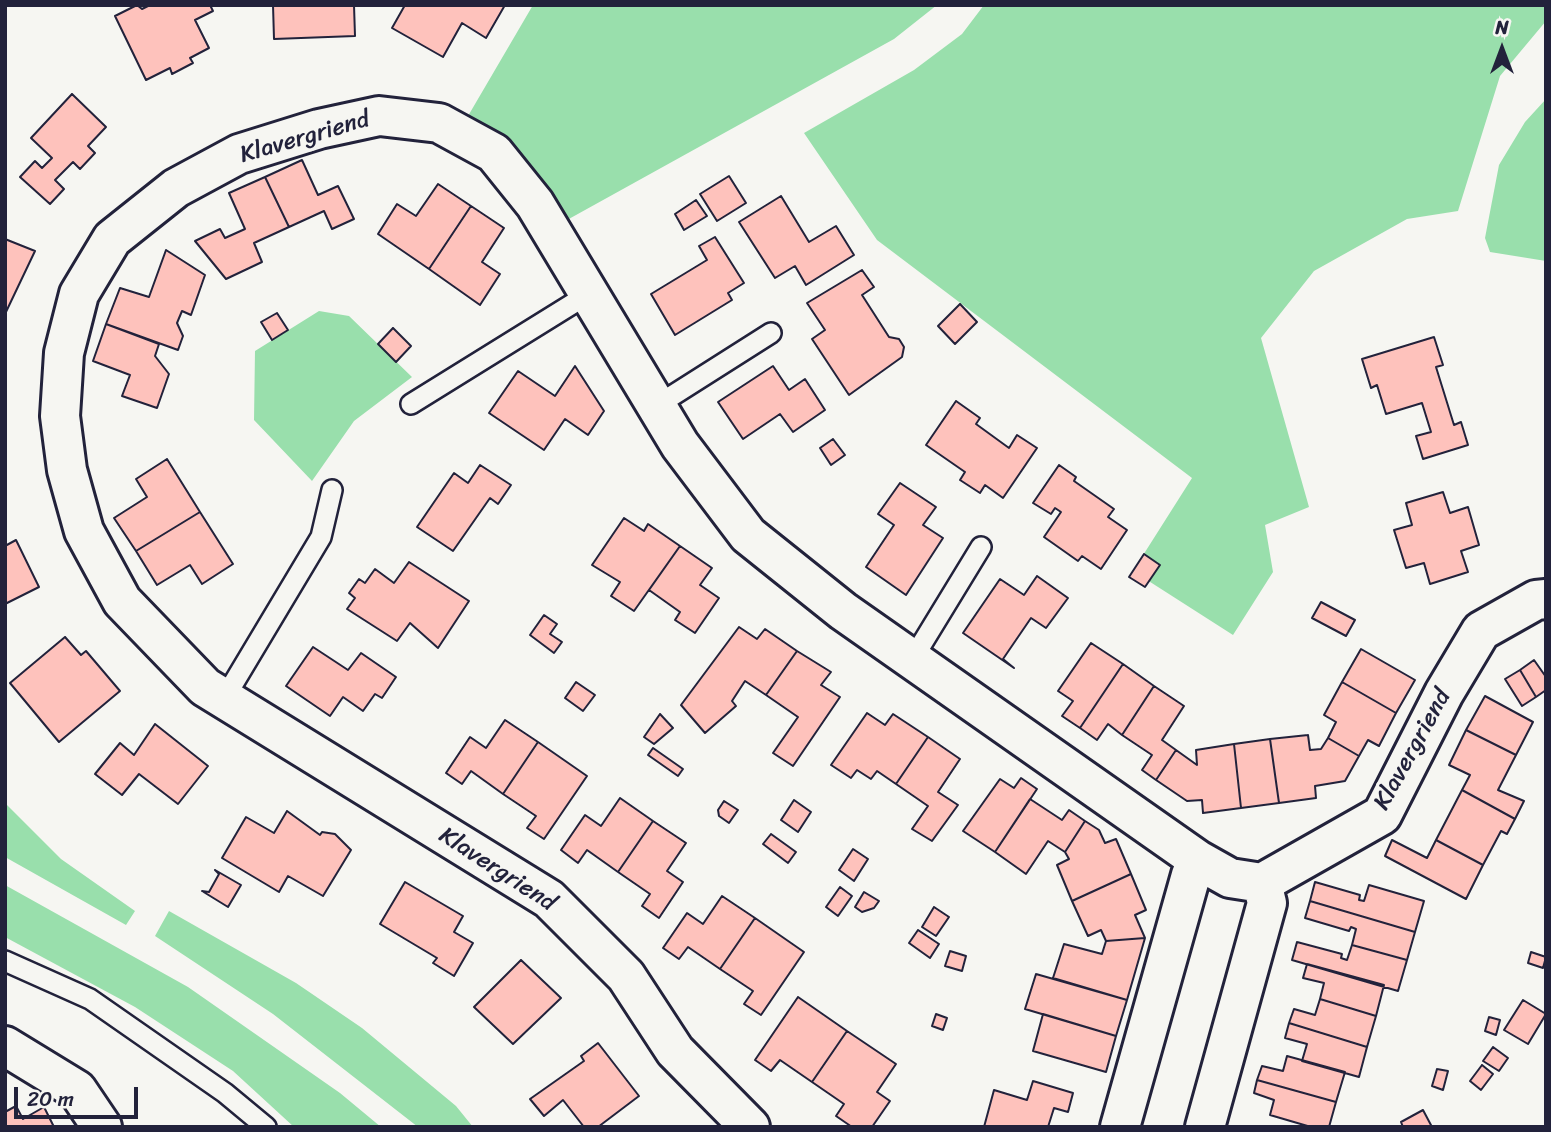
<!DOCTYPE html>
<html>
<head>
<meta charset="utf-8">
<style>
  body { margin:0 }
  #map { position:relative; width:1551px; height:1132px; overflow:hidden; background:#f6f6f2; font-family:Sriracha,sans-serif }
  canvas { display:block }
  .frame { position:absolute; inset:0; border:7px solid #22223b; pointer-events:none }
  .north { position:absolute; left:1467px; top:14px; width:70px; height:70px; -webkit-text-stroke:5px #f6f6f2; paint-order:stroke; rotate:0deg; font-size:19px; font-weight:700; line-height:28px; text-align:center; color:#22223b }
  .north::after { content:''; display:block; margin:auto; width:24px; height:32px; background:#22223b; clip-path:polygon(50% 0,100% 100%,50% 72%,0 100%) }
  .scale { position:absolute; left:14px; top:1087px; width:124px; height:32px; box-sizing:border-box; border:4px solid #22223b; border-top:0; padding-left:9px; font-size:21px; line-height:24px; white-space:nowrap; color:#22223b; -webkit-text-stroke:5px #f6f6f2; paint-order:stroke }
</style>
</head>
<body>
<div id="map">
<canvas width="1551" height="1132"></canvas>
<div class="frame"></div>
<div class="north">N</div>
<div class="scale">20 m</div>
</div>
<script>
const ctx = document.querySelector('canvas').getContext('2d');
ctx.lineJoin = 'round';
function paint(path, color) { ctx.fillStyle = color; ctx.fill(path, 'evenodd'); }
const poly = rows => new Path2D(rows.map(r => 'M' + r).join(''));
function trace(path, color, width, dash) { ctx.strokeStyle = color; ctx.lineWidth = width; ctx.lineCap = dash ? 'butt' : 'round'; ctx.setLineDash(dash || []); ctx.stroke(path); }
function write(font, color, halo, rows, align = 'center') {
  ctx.font = font + ' Sriracha,sans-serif'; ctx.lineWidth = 6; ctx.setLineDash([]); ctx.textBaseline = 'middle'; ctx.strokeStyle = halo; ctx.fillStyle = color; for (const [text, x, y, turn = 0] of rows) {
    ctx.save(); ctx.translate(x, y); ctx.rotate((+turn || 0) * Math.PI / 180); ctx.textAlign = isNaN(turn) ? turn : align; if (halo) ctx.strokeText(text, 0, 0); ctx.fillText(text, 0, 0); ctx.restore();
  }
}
const green = poly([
  [533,5,937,5,894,39,567,220,461,128],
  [984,5,1546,5,1546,21,1500,76,1458,211,1407,219,1314,271,1261,338,1309,507,1265,525,1273,572,1233,635,1133,571,1192,478,877,240,804,133,914,70,962,34],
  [1546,99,1546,261,1490,252,1485,238,1499,165,1525,122],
  [319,311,349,316,412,377,354,421,312,481,254,420,255,351],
  [5,803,61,859,135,911,126,925,5,857],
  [5,885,188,987,340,1093,381,1127,294,1127,233,1071,135,1007,5,937],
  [169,911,296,983,362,1028,456,1106,473,1127,418,1127,273,1014,155,936]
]);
const building = poly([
  [137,5,142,9,150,5,210,5,213,11,195,20,209,48,190,58,193,63,172,74,170,68,146,80,115,16,137,5],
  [273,5,354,5,355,36,274,39,273,5],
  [405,5,505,5,486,38,462,23,443,57,392,28,405,5],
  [72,94,106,127,88,146,95,153,80,169,73,162,55,180,64,189,50,204,20,177,35,161,42,168,52,158,31,138,72,94],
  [302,160,318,195,338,186,354,219,332,229,324,211,289,227,265,177,302,160],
  [729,176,746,203,717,221,700,194,729,176],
  [265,177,289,227,254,243,262,262,226,279,195,241,220,229,225,238,245,229,229,193,265,177],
  [438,184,471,206,429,269,378,234,397,204,416,216,438,184],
  [781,196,809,242,836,226,854,255,806,285,795,266,775,278,739,222,781,196],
  [696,200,707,216,684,230,675,214,696,200],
  [471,206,504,228,482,262,500,274,480,305,429,269,471,206],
  [715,237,744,283,728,293,732,300,675,335,651,294,707,260,699,246,715,237],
  [5,239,35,251,5,314,5,239],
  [166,250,205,275,191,315,182,311,177,323,183,336,178,350,106,324,120,288,149,297,166,250],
  [862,270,874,287,862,295,889,337,899,339,904,347,902,357,849,395,812,339,825,330,807,303,862,270],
  [960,304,977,322,955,344,938,326,960,304],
  [277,313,288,330,272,340,261,322,277,313],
  [106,324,159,344,155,356,169,374,157,408,122,396,130,375,93,361,106,324],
  [393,328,411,346,396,362,378,344,393,328],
  [1434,337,1443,365,1436,367,1454,425,1461,422,1468,445,1423,459,1416,436,1431,432,1422,403,1386,414,1377,385,1371,388,1362,359,1434,337],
  [575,366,604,411,588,435,565,419,544,450,489,413,518,371,555,396,575,366],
  [773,366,789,390,805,379,825,410,793,432,780,414,743,439,718,402,773,366],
  [956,401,980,418,976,424,1009,448,1017,435,1037,448,1003,498,985,485,980,493,960,480,965,472,926,445,956,401],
  [833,439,845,455,831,465,820,448,833,439],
  [167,459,200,512,136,551,114,518,147,497,136,479,167,459],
  [480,465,511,485,498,504,490,498,453,551,417,527,454,473,468,483,480,465],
  [1059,465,1076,477,1074,481,1114,509,1108,517,1127,530,1101,569,1082,556,1078,561,1044,537,1061,512,1055,508,1051,514,1033,503,1059,465],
  [900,483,936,507,923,525,943,538,906,595,866,567,894,525,878,514,900,483],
  [1443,492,1450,513,1468,507,1479,545,1461,551,1468,572,1430,584,1424,563,1406,568,1394,530,1412,525,1406,503,1443,492],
  [200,512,233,564,202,584,190,565,157,585,136,551,200,512],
  [624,518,644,531,648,524,680,546,634,611,611,596,620,582,592,565,624,518],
  [16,540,39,587,5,604,5,546,16,540],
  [680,546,712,568,700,585,719,598,695,633,675,620,680,612,649,590,680,546],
  [1144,554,1160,565,1145,587,1129,577,1144,554],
  [409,562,469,601,438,648,410,623,397,641,347,609,355,598,349,593,359,579,365,583,375,569,394,583,409,562],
  [1037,576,1068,598,1046,628,1031,618,1003,659,1014,668,963,633,1000,579,1024,595,1037,576],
  [1321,602,1355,620,1346,636,1312,618,1321,602],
  [544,615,557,624,550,634,562,642,554,653,530,635,544,615],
  [739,627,757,639,765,629,797,651,766,695,745,681,732,701,736,706,705,733,681,705,739,627],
  [65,637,81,655,86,651,120,691,59,742,10,683,65,637],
  [1091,643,1123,664,1080,728,1062,716,1073,701,1058,691,1091,643],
  [313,647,348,670,361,653,396,677,382,698,375,694,363,711,343,697,330,716,286,686,313,647],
  [1361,649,1415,680,1396,713,1342,682,1361,649],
  [797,651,831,672,821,685,840,697,793,766,773,753,798,717,766,695,797,651],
  [1534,660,1546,677,1546,690,1536,697,1520,670,1534,660],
  [1123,664,1154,686,1122,735,1108,724,1097,740,1080,728,1123,664],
  [1520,670,1536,697,1522,706,1505,679,1520,670],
  [576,682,595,695,583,711,565,698,576,682],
  [1342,682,1396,713,1379,746,1368,740,1359,756,1328,738,1336,722,1324,715,1342,682],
  [1154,686,1184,706,1162,740,1176,750,1156,780,1142,770,1152,755,1122,735,1154,686],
  [1485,696,1533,722,1516,755,1466,730,1485,696],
  [867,713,885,725,893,714,928,737,896,784,877,771,871,779,857,770,851,778,831,765,867,713],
  [660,714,673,728,654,744,644,737,660,714],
  [505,720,538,742,503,794,471,771,462,784,446,773,470,737,486,748,505,720],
  [155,724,208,766,178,804,139,774,122,795,95,774,120,743,134,755,155,724],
  [1466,730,1516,755,1498,790,1524,801,1515,819,1462,790,1470,775,1449,765,1466,730],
  [1308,735,1310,750,1321,749,1328,738,1359,756,1345,781,1315,786,1316,798,1279,803,1270,739,1308,735],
  [928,737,960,759,938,792,958,805,932,841,912,829,928,806,896,784,928,737],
  [1270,739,1279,803,1241,808,1234,744,1270,739],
  [538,742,587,776,544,839,527,828,536,816,503,794,538,742],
  [1234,744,1241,808,1203,813,1202,800,1187,801,1156,780,1176,750,1197,765,1196,750,1234,744],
  [653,748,683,769,678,776,648,755,653,748],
  [1021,778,1037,789,995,852,963,831,1000,779,1014,788,1021,778],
  [1462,790,1515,819,1507,834,1501,831,1483,865,1436,840,1462,790],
  [620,798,653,821,618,872,587,850,578,863,561,850,585,815,601,826,620,798],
  [1030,799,1062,820,1069,810,1085,821,1065,852,1048,841,1026,874,995,852,1030,799],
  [794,800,811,812,798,832,781,820,794,800],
  [724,801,738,810,729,823,719,816,718,810,724,801],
  [287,811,320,835,322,832,335,834,351,850,323,896,288,876,279,892,222,858,246,817,274,833,287,811],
  [653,821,686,843,667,871,683,882,659,918,642,906,650,894,618,872,653,821],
  [1085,821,1099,830,1105,843,1116,839,1131,874,1072,901,1057,865,1069,859,1065,852,1085,821],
  [771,834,796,852,788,863,763,844,771,834],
  [1392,840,1427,858,1436,840,1483,865,1466,899,1385,856,1392,840],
  [853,849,868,859,854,881,839,870,853,849],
  [215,870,241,885,228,907,202,891,209,892,219,874,215,870],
  [1131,874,1146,910,1135,915,1145,938,1106,941,1101,930,1088,936,1072,901,1131,874],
  [405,882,463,916,454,932,473,943,454,976,433,963,437,958,380,924,405,882],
  [1315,882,1360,895,1359,900,1364,901,1369,885,1424,901,1415,932,1310,901,1315,882],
  [840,887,852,896,838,916,826,907,840,887],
  [864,892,879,901,874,908,862,912,855,907,864,892],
  [722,896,755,918,720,969,688,947,679,959,663,948,687,913,703,924,722,896],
  [1310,901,1415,932,1407,960,1352,945,1356,929,1351,927,1349,931,1305,918,1310,901],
  [934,907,949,917,936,936,922,927,934,907],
  [755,918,804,952,761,1015,744,1004,753,991,720,969,755,918],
  [918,930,939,944,930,958,909,943,918,930],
  [1145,938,1127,1000,1053,978,1064,944,1102,954,1106,941,1145,938],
  [1297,942,1342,954,1341,958,1347,960,1352,945,1407,960,1398,991,1292,960,1297,942],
  [950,951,966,956,962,971,945,966,950,951],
  [1531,952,1546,957,1543,968,1528,963,1531,952],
  [521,960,561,998,513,1044,474,1007,521,960],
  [1307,964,1384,985,1376,1016,1320,999,1324,983,1303,978,1307,964],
  [1036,974,1127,1000,1116,1036,1025,1009,1036,974],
  [798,997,847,1031,812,1082,780,1060,771,1071,755,1060,798,997],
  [1320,999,1376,1016,1367,1047,1289,1023,1294,1009,1315,1015,1320,999],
  [1523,1000,1546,1014,1528,1044,1504,1030,1523,1000],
  [936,1014,947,1018,943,1030,932,1026,936,1014],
  [1043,1014,1116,1036,1106,1072,1033,1051,1043,1014],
  [1489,1017,1500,1020,1496,1035,1485,1031,1489,1017],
  [1289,1023,1367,1047,1359,1077,1302,1061,1307,1044,1285,1038,1289,1023],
  [847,1031,896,1064,877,1092,890,1101,872,1127,852,1127,836,1116,844,1104,812,1082,847,1031],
  [598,1043,639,1096,598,1127,584,1127,563,1100,544,1116,530,1099,584,1061,581,1056,598,1043],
  [1493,1047,1508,1058,1499,1071,1483,1061,1493,1047],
  [1287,1056,1345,1072,1336,1102,1257,1080,1262,1066,1283,1071,1287,1056],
  [1482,1065,1493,1074,1481,1090,1470,1081,1482,1065],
  [1437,1069,1448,1071,1443,1090,1432,1086,1437,1069],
  [1257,1080,1336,1102,1329,1127,1311,1127,1270,1115,1274,1100,1254,1093,1257,1080],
  [1033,1081,1073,1093,1068,1112,1054,1108,1048,1127,984,1127,994,1090,1027,1100,1033,1081],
  [16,1106,23,1119,44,1107,54,1127,5,1127,5,1112,16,1106],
  [1423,1110,1432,1127,1403,1127,1401,1122,1423,1110]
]);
const lane = poly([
  [411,404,590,293],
  [656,406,771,333],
  [912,660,981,547],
  [224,699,321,537,332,490],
  [5,961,90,999,225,1093,266,1127]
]);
const street = poly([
  [5,1046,77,1090,102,1127],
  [750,1127,675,1051,626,976,549,899,205,687,122,601,84,531,67,470,60,416,64,353,79,294,112,239,176,188,239,154,319,129,379,116,439,123,494,153,535,204,680,445,748,535,843,611,1198,860,1230,878,1262,883,1382,815,1444,693,1481,631,1536,600,1546,599],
  [1120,1127,1191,875,1198,860],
  [1205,1127,1267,903,1262,883]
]);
const streetNames = [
  ["Klavergriend",305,138,-16],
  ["Klavergriend",1413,750,-61],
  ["Klavergriend",497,870,33]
];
paint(green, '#99dfac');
paint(building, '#fec2bc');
trace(building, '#22223b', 2);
trace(lane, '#22223b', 24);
trace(street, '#22223b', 44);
trace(lane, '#f6f6f2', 19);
trace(street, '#f6f6f2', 38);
write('24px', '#22223b', '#f6f6f2', streetNames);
</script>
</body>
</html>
